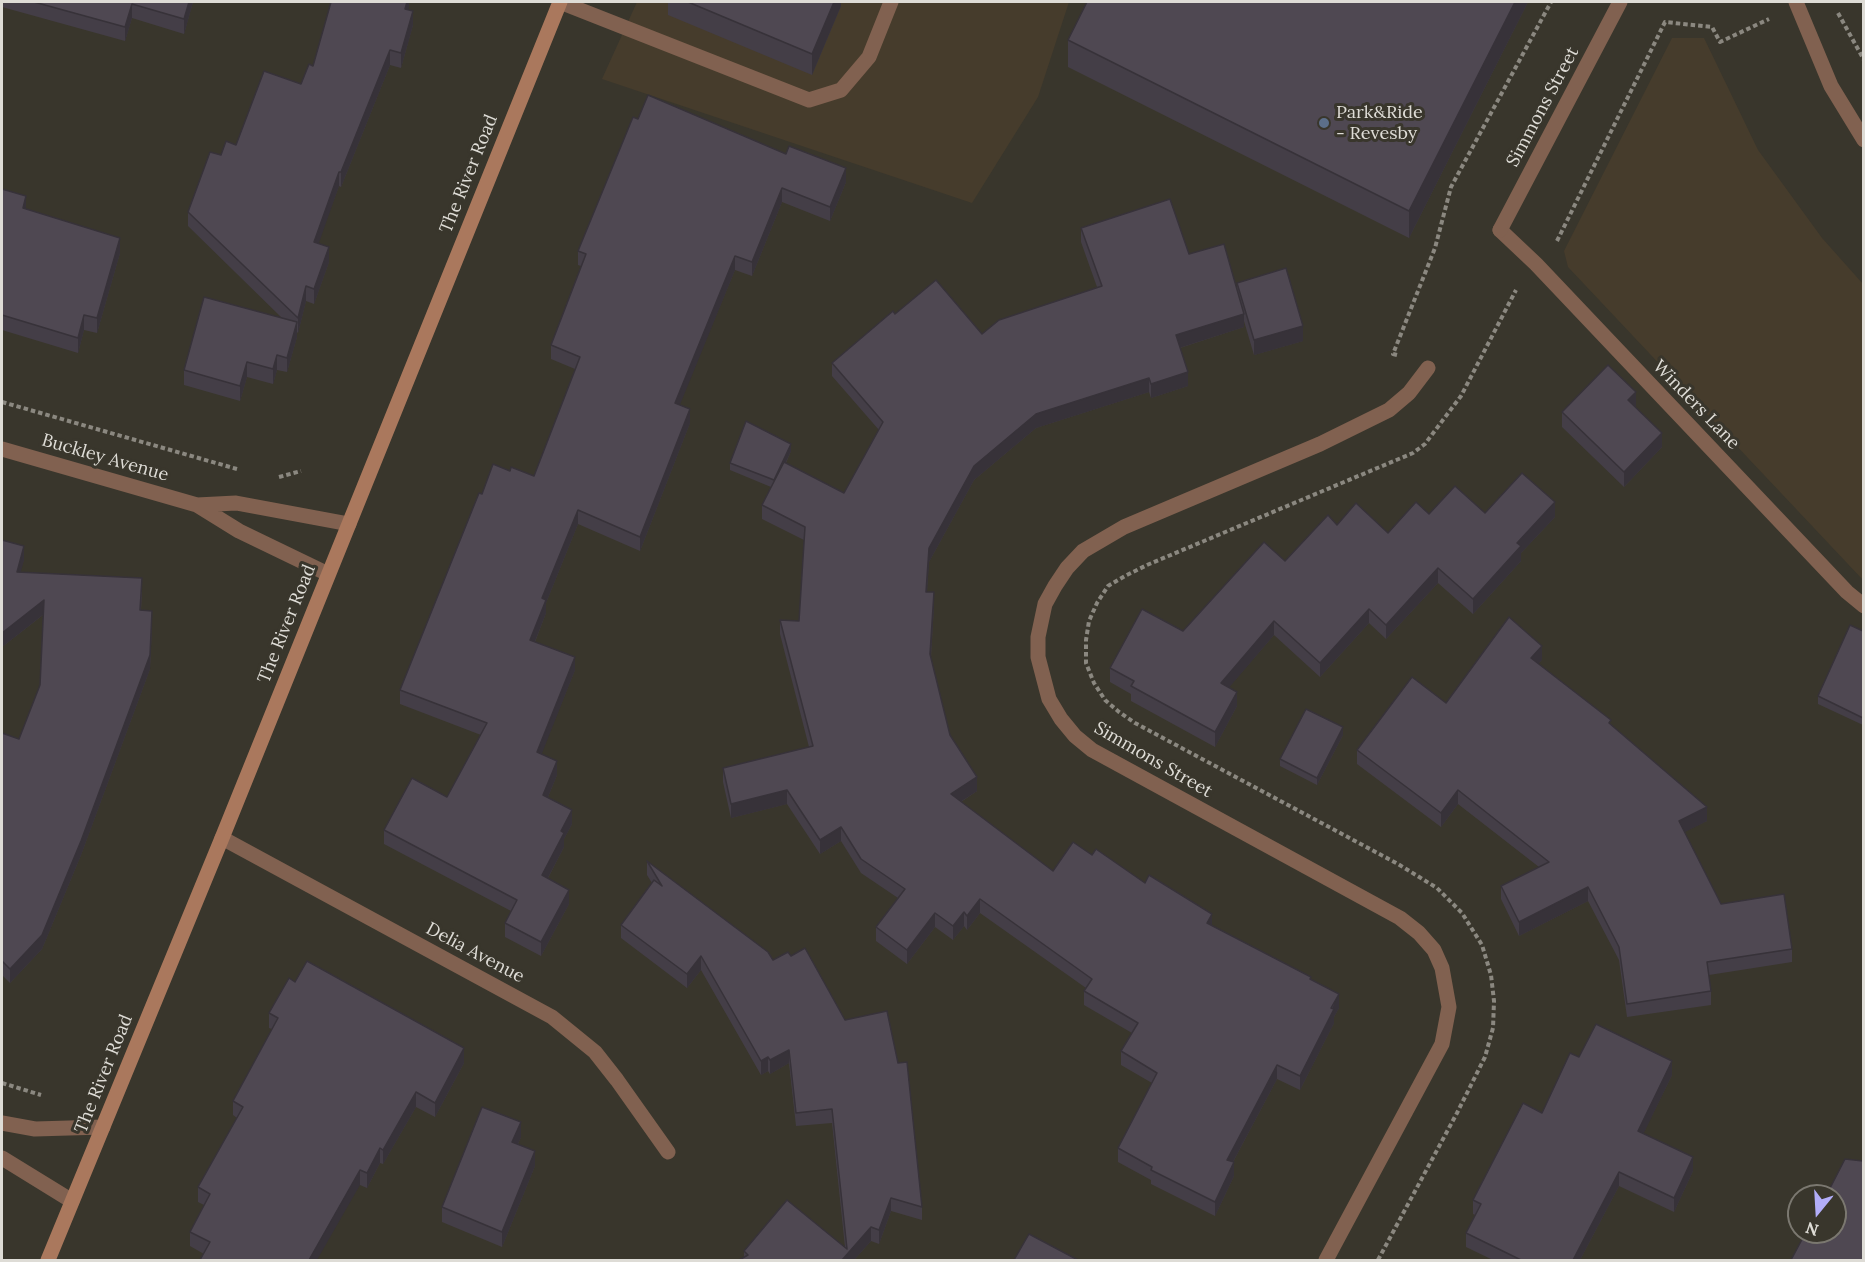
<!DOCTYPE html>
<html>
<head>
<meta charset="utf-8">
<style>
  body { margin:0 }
  #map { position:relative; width:1865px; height:1262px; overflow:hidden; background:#39362c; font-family:Lora,serif }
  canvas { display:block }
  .frame { position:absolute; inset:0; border:3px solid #dedcd6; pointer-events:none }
  .north { position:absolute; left:1787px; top:1184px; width:60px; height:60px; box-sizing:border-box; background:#39362c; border:2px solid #7b7870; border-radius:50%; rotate:198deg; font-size:16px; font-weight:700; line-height:24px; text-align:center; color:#dedcd6 }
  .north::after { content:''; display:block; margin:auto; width:21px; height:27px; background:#b2adf9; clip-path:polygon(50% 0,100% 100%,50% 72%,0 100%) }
</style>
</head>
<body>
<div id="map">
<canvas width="1865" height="1262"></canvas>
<div class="frame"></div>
<div class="north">N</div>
</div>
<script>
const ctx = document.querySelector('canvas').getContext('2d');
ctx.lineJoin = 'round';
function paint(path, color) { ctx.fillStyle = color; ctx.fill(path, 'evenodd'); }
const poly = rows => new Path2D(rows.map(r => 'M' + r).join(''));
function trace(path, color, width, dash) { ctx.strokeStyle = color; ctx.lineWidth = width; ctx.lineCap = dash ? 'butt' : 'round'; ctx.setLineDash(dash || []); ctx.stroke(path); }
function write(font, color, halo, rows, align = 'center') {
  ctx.font = font + ' Lora,serif'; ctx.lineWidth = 6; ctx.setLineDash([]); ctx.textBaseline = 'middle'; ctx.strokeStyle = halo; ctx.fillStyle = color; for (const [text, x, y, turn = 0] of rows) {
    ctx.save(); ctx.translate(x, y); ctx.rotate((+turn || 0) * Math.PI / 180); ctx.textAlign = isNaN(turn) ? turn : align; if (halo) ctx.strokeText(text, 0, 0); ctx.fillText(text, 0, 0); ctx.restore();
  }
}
const commercial = poly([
  [637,2,1069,2,1038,97,972,203,602,79],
  [1672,38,1704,38,1758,150,1822,238,1863,284,1863,580,1568,267,1564,251]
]);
const path = poly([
  [1838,13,1864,60],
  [1557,241,1665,22,1712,27,1720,42,1769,19],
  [1397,355,1393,354,1435,248,1451,187,1551,2],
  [2,402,237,469],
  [279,477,301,471],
  [2,1083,41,1095],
  [1378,1260,1457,1113,1485,1057,1493,1028,1494,1001,1491,975,1482,945,1462,913,1437,888,1398,864,1135,723,1119,712,1105,700,1094,683,1086,663,1086,640,1089,621,1097,603,1108,586,1125,576,1147,565,1413,453,1425,444,1461,396,1516,290]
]);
const lane = poly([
  [560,2,809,100,841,90,869,57,891,2],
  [1500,230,1536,264,1847,592,1864,606]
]);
const street = poly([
  [1796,2,1831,86,1864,140],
  [1500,230,1620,2],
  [2,449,197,505,239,531,328,574],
  [197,505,236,503,349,524],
  [222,838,552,1017,595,1052,617,1080,668,1152],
  [2,1123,35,1129,103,1127],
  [2,1158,72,1201],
  [1326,1260,1442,1044,1449,1007,1442,968,1434,950,1419,933,1400,918,1092,750,1075,736,1061,719,1049,699,1038,657,1038,637,1045,604,1055,586,1067,568,1083,551,1124,527,1320,444,1389,410,1409,393,1428,368]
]);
const secondary = poly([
  [48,1260,222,838,560,2]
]);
const wall = poly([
  [2,2,193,2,184,34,132,18,125,41,2,7],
  [409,2,408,10,413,25,401,68,390,65,341,187,339,186,318,243,329,262,314,304,306,301,298,333,297,332,297,337,287,372,277,370,273,384,247,377,240,401,184,385,184,370,282,318,188,226,188,212,221,155,236,145,301,84,313,66],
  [668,2,841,2,841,6,812,75,668,15],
  [1087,2,1528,2,1409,238,1068,67,1068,40],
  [633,117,846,182,830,221,782,202,752,276,735,270,679,405,690,423,640,551,578,524,546,603,546,613,535,642,575,670,541,754,557,775,548,797,572,824,564,839,564,847,548,878,569,904,541,956,505,937,505,923,511,911,384,844,384,830,447,797,481,735,400,704,400,690,482,494,510,471,534,476,575,369,551,359,551,345,581,266,578,265,578,251],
  [2,189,26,210,120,253,97,333,84,330,78,353,2,330],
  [1081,228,1189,254,1237,290,1237,283,1303,341,1254,355,1244,321,1244,327,1180,348,1188,386,1151,398,1149,392,1036,428,974,480,929,562,927,592,934,606,931,657,950,735,977,791,961,802,1053,871,1092,855,1145,883,1212,926,1311,980,1339,1008,1334,1017,1334,1023,1300,1090,1277,1079,1233,1162,1234,1176,1215,1216,1151,1184,1151,1180,1118,1162,1118,1148,1152,1083,1121,1065,1121,1051,1132,1033,1084,1005,1084,991,1086,988,980,913,967,930,964,926,953,940,935,927,907,964,876,941,876,927,898,898,861,873,841,841,820,854,787,804,731,818,723,782,723,768,809,747,780,634,780,620,799,621,804,540,762,519,762,505,771,487,730,470,730,463,791,451,786,463,844,493,879,430,832,376,832,363,895,314,982,334,1097,287,1081,242],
  [1635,407,1662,447,1624,487,1562,427,1562,412],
  [1485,513,1555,517,1521,553,1521,561,1473,614,1438,583,1386,639,1369,623,1320,677,1274,635,1229,687,1237,706,1215,747,1131,701,1131,694,1110,682,1110,668,1183,631,1337,525,1388,533],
  [2,540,24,560,20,572,142,592,141,610,152,625,150,669,81,855,42,949,10,983,2,975,2,733,19,739,40,685,43,615,2,647],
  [1863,631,1863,725,1818,704,1818,696],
  [1542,660,1538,664,1611,725,1707,821,1684,832,1721,904,1792,949,1792,962,1709,975,1711,991,1711,1005,1627,1017,1619,960,1588,901,1519,936,1501,899,1501,886,1539,867,1458,804,1441,827,1357,764,1357,750,1446,703],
  [1343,735,1317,785,1280,766,1280,759],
  [647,861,773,960,922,1207,922,1220,891,1211,879,1244,871,1241,854,1260,744,1258,744,1251,845,1247,832,1123,796,1126,789,1063,770,1074,768,1071,761,1075,701,970,687,988,621,938,621,925,652,883,647,875],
  [295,982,464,1063,435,1117,416,1107,383,1164,380,1163,367,1188,360,1185,204,1254,190,1246,190,1232,204,1205,198,1202,198,1187,237,1118,233,1115,233,1101,272,1029,269,1028,269,1013],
  [1579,1057,1672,1075,1643,1134,1693,1171,1674,1212,1619,1186,1580,1260,1493,1260,1466,1247,1466,1233,1475,1215,1473,1214,1473,1200,1542,1113],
  [521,1137,518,1144,535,1166,502,1247,442,1222,442,1207]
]);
const shadedWall = poly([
  [189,2,193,2,184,34,184,19],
  [407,2,409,2,409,7,405,24,405,9],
  [834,2,841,2,841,6,812,75,812,54],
  [1515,2,1528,2,1409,238,1409,211],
  [132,4,132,18,125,41,125,27],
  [413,11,413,25,401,68,401,53],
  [390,50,390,65,341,187,341,172],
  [846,168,846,182,830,221,830,207],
  [339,172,339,186,314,257,314,242],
  [782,188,782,202,752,276,752,262],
  [26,196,26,211,23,208],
  [120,238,120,253,97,333,97,318],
  [329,247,329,262,314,304,314,289],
  [735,256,735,270,675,417,675,403],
  [306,286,306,301,298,333,298,318],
  [1244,314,1244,327,1176,349,1176,335],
  [84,315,84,330,78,353,78,338],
  [297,322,297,337,287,372,287,358],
  [1303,326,1303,341,1254,355,1254,340],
  [277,355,277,370,273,384,273,369],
  [247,362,247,377,240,401,240,386],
  [1188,372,1188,386,1151,398,1151,384],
  [1149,378,1149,392,1036,428,974,480,929,562,926,606,929,548,974,466,1036,414],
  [1636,392,1636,407,1628,414,1628,400],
  [690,409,690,423,640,551,640,537],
  [1662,433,1662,447,1624,487,1624,472],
  [791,444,791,451,774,488,774,480],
  [1555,502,1555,517,1521,553,1521,561,1473,614,1473,599,1517,543],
  [578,510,578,524,546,603,546,613,530,654,530,640,542,598],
  [24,546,24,560,17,586,17,572],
  [1438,568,1438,583,1386,639,1386,625],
  [934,592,934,606,930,668,930,654],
  [44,600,44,614,2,647,2,633],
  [1369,609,1369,623,1320,677,1320,663],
  [152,611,150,669,81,855,42,949,10,983,10,969],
  [1274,621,1274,635,1221,697,1221,683],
  [1542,646,1542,660,1531,672,1531,658],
  [575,657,575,670,537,766,537,752],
  [1237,692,1237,706,1215,747,1215,732],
  [1343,727,1343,735,1317,785,1317,778],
  [557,761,557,775,543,809,543,795],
  [977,777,977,791,951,808,951,794],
  [787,790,787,804,731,818,731,804],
  [1458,790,1458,804,1441,827,1441,813],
  [1707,807,1707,821,1679,835,1679,821],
  [572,810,572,824,564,839,564,847,542,889,542,875,561,831],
  [841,827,841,841,820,854,820,840],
  [1588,887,1588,901,1519,936,1519,922],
  [569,890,569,904,541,956,541,942],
  [980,899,980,913,967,930,967,916],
  [964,912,964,926,953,940,953,926],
  [935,913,935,927,907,964,907,950],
  [1212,914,1212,928,1207,923],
  [701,956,701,970,687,988,687,974],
  [1339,994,1339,1008,1334,1017,1334,1023,1300,1090,1300,1076],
  [464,1048,464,1063,435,1117,435,1103],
  [789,1050,789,1063,770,1074,770,1060],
  [768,1057,768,1071,761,1075,761,1061],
  [1672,1061,1672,1075,1638,1145,1638,1131],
  [1277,1065,1277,1079,1227,1173,1227,1160],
  [416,1092,416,1107,383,1164,383,1150],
  [521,1122,521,1137,512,1157,512,1142],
  [380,1148,380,1163,367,1188,367,1173],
  [535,1151,535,1166,502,1247,502,1232],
  [1693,1157,1693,1171,1674,1212,1674,1198],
  [1234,1162,1234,1176,1215,1216,1215,1202],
  [360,1170,360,1185,317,1260,309,1260],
  [1619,1172,1619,1186,1580,1260,1573,1260],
  [891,1198,891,1211,879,1244,879,1230],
  [871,1227,871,1241,854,1260,842,1260]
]);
const building = poly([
  [34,2,189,2,184,19,132,4,125,27,34,2],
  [331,2,407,2,405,9,413,11,401,53,390,50,341,172,339,172,314,242,329,247,314,289,306,286,298,318,188,212,210,152,221,155,226,141,236,145,264,71,301,84,309,64,313,66,331,2],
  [688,2,834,2,812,54,688,2],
  [1087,2,1515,2,1409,211,1068,40,1087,2],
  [648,95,786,154,789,146,846,168,830,207,782,188,752,262,735,256,675,403,690,409,640,537,578,510,542,598,546,600,530,640,575,657,537,752,557,761,543,795,572,810,561,831,564,833,542,875,569,890,541,942,505,923,517,900,384,830,412,778,447,797,487,723,400,690,479,493,482,494,493,464,510,471,511,467,534,476,580,357,551,345,586,254,578,251,633,117,638,119,648,95],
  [2,189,26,196,23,208,120,238,97,318,84,315,78,338,2,315,2,189],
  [1170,199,1189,254,1224,244,1244,314,1176,335,1188,372,1151,384,1149,378,1036,414,974,466,929,548,926,592,934,592,930,654,950,735,977,777,951,794,1053,871,1073,842,1092,855,1096,849,1145,883,1149,875,1212,914,1207,923,1311,977,1310,979,1339,994,1331,1008,1334,1009,1300,1076,1277,1065,1227,1160,1234,1162,1215,1202,1151,1170,1152,1167,1118,1148,1157,1073,1121,1051,1138,1023,1084,991,1092,979,980,899,967,916,964,912,953,926,935,913,907,950,876,927,905,889,861,859,841,827,820,840,787,790,731,804,723,768,813,746,780,620,799,621,805,527,762,505,784,462,844,493,883,422,832,363,893,311,895,314,936,280,982,334,999,320,1102,286,1081,228,1170,199],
  [1286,268,1303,326,1254,340,1237,283,1286,268],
  [204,297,297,322,287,358,277,355,273,369,247,362,240,386,184,370,204,297],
  [1608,365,1636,392,1628,400,1662,433,1624,472,1562,412,1608,365],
  [746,421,791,444,774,480,730,463,746,421],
  [1522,473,1555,502,1517,543,1521,546,1473,599,1438,568,1386,625,1369,609,1320,663,1274,621,1221,683,1237,692,1215,732,1131,686,1134,681,1110,668,1142,609,1183,631,1264,542,1285,561,1328,515,1337,525,1356,503,1388,533,1416,502,1429,514,1455,486,1485,513,1522,473],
  [2,540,24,546,17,572,142,578,140,610,152,611,150,655,81,841,42,935,10,969,2,961,2,733,19,739,40,685,44,600,2,633,2,540],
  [1509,617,1542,646,1531,658,1611,720,1609,723,1707,807,1679,821,1721,904,1784,894,1792,949,1707,962,1711,991,1627,1004,1619,947,1588,887,1519,922,1501,886,1549,862,1458,790,1441,813,1357,750,1412,677,1446,703,1509,617],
  [1850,625,1863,631,1863,718,1818,696,1850,625],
  [1306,709,1343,727,1317,778,1280,759,1306,709],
  [647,861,768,952,773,960,788,952,791,956,805,948,845,1020,887,1011,898,1063,907,1062,922,1207,891,1198,879,1230,871,1227,842,1260,739,1260,748,1255,744,1251,787,1200,847,1249,832,1109,796,1113,789,1050,770,1060,768,1057,761,1061,701,956,687,974,621,925,654,880,662,886,647,861],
  [307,961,464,1048,435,1103,416,1092,383,1150,380,1148,367,1173,360,1170,309,1260,200,1260,210,1242,190,1232,210,1194,198,1187,243,1107,233,1101,278,1018,269,1013,289,978,295,982,307,961],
  [1596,1024,1672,1061,1638,1131,1693,1157,1674,1198,1619,1172,1573,1260,1521,1260,1466,1233,1481,1204,1473,1200,1523,1103,1542,1113,1570,1053,1579,1057,1596,1024],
  [482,1107,521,1122,512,1142,535,1151,502,1232,442,1207,482,1107],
  [1845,1159,1863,1161,1863,1260,1791,1260,1806,1232,1835,1232,1835,1196,1826,1196,1845,1159],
  [1029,1234,1078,1260,1014,1260,1029,1234]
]);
const markers = [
  [1324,123,6,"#5c6f8a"]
];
const streetNames = [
  ["Simmons Street",1543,107,-62],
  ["The River Road",469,174,-68],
  ["Winders Lane",1696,405,46],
  ["Buckley Avenue",105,458,16],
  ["The River Road",287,624,-68],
  ["Simmons Street",1153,760,30],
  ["Delia Avenue",475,953,28],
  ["The River Road",104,1074,-68]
];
const poiNames = [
  ["Park&Ride",1336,113],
  ["- Revesby",1336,134]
];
paint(commercial, '#463c2c');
trace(path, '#8b8880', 4, [4.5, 3]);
trace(lane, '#816150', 15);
trace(street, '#816150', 15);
trace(secondary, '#aa785d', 15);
paint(wall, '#443e47');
paint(shadedWall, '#373239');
paint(building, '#4f4852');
trace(building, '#373239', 1.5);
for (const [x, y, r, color] of markers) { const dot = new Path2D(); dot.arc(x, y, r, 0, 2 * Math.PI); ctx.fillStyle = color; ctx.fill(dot); trace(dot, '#39362c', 2); }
write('18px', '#dedcd6', '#39362c', streetNames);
write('18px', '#dedcd6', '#39362c', poiNames, 'left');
</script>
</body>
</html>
